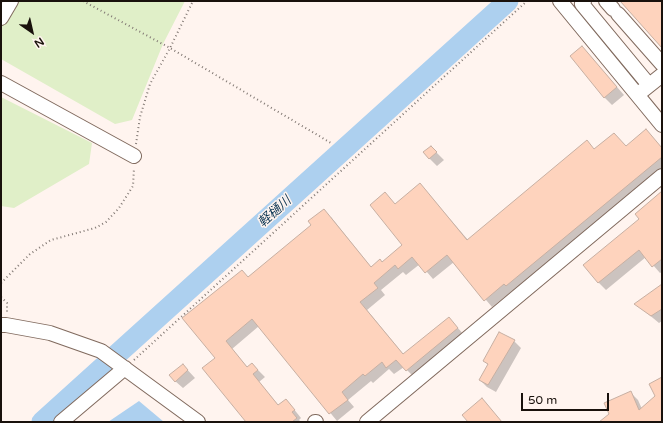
<!DOCTYPE html>
<html>
<head>
<meta charset="utf-8">
<style>
  body { margin:0 }
  #map { position:relative; width:663px; height:423px; overflow:hidden; background:#fff4ef; font-family:"Varela Round",sans-serif }
  canvas { display:block }
  .frame { position:absolute; inset:0; border:2px solid #19110c; pointer-events:none }
  .north { position:absolute; left:12px; top:12px; width:40px; height:40px; -webkit-text-stroke:3px #fff4ef; paint-order:stroke; rotate:146deg; font-size:11px; font-weight:700; line-height:16px; text-align:center; color:#19110c }
  .north::after { content:''; display:block; margin:auto; width:14px; height:18px; background:#19110c; clip-path:polygon(50% 0,100% 100%,50% 72%,0 100%) }
  .scale { position:absolute; left:521px; top:393px; width:88px; height:18px; box-sizing:border-box; border:2px solid #19110c; border-top:0; padding-left:5px; font-size:12px; line-height:14px; white-space:nowrap; color:#19110c; -webkit-text-stroke:3px #fff4ef; paint-order:stroke }
</style>
</head>
<body>
<div id="map">
<canvas width="663" height="423"></canvas>
<div class="frame"></div>
<div class="north">N</div>
<div class="scale">50 m</div>
</div>
<script>
const ctx = document.querySelector('canvas').getContext('2d');
ctx.lineJoin = 'round';
function paint(path, color) { ctx.fillStyle = color; ctx.fill(path, 'evenodd'); }
const poly = rows => new Path2D(rows.map(r => 'M' + r).join(''));
function trace(path, color, width, dash) { ctx.strokeStyle = color; ctx.lineWidth = width; ctx.lineCap = dash ? 'butt' : 'round'; ctx.setLineDash(dash || []); ctx.stroke(path); }
function write(font, color, halo, rows, align = 'center') {
  ctx.font = font + ' "Varela Round","Noto Sans JP",sans-serif'; ctx.lineWidth = 3; ctx.setLineDash([]); ctx.textBaseline = 'middle'; ctx.strokeStyle = halo; ctx.fillStyle = color; for (const [text, x, y, turn = 0] of rows) {
    ctx.save(); ctx.translate(x, y); ctx.rotate((+turn || 0) * Math.PI / 180); ctx.textAlign = isNaN(turn) ? turn : align; if (halo) ctx.strokeText(text, 0, 0); ctx.fillText(text, 0, 0); ctx.restore();
  }
}
const green = poly([
  [16,1,185,1,163,44,132,120,115,124,1,59,1,26],
  [1,97,92,143,89,164,14,208,1,206]
]);
const water = poly([
  [139,401,164,422,108,422]
]);
const shadow = poly([
  [589,55,624,95,612,105,604,97],
  [646,131,662,148,662,171,514,293,512,291,492,307,454,262,433,279,420,264,406,275,403,272,381,290,385,295,367,310,404,355,449,318,465,336,414,377,404,367,394,374,389,369,373,383,371,381,348,400,354,407,337,421,259,326,232,349,248,368,252,364,265,377,259,382,279,406,293,408,301,418,299,420,301,422,247,422,216,358,248,277,331,217,371,267,382,263,404,245,396,205,420,184,468,240,595,150,626,147],
  [431,147,444,160,437,166,424,153],
  [662,193,662,272,660,273,646,257,606,290,598,282,641,219],
  [662,285,662,321,659,323,636,304],
  [514,341,521,348,496,392,487,387,480,380,488,365,484,360],
  [183,365,195,378,183,388,175,381],
  [662,378,662,422,601,422,610,414,630,392,638,400,642,409,656,397]
]);
const river = poly([
  [42,422,508,1]
]);
const building = poly([
  [620,1,662,1,662,48,620,1],
  [582,46,617,87,604,98,570,56,582,46],
  [646,129,662,148,662,157,506,286,504,284,484,301,447,255,425,273,412,257,398,269,395,265,374,283,378,288,360,302,403,354,449,317,458,328,406,371,396,360,386,368,382,362,365,376,363,374,342,392,348,400,329,414,252,319,226,341,247,367,252,363,258,370,253,374,278,405,286,399,295,410,292,412,297,418,292,422,246,422,202,368,215,358,182,318,242,270,248,277,311,225,308,221,324,209,371,267,380,259,382,262,402,245,370,205,385,192,395,204,420,183,467,240,587,140,594,149,614,133,626,146,646,129],
  [431,146,437,152,429,159,423,152,431,146],
  [662,191,662,259,652,267,639,250,598,283,583,265,639,219,635,214,662,191],
  [662,284,662,309,651,316,634,304,662,284],
  [499,332,515,340,488,385,479,380,488,364,483,361,499,332],
  [183,364,188,370,175,382,169,375,183,364],
  [662,377,662,422,599,422,609,414,604,403,631,391,639,410,655,396,649,384,662,377],
  [482,398,502,422,468,422,462,415,482,398]
]);
const path = poly([
  [83,1,170,48,331,143],
  [136,144,140,117,150,84,170,48,193,1],
  [1,283,30,254,51,240,95,228,106,222,119,208,133,186,134,168],
  [1,297,7,303,7,314],
  [134,360,527,1]
]);
const minor = poly([
  [560,1,662,125],
  [584,1,582,4,649,85],
  [606,1,613,9],
  [618,14,662,64],
  [1,18,11,1],
  [1,83,134,156],
  [642,91,662,75],
  [1,325,6,325,50,333,101,351,198,422],
  [61,422,125,368],
  [315,422,316,422],
  [367,422,662,176]
]);
const waterNames = [
  ["軽樋川",275,212,-42]
];
paint(green, '#e0efc8');
paint(water, '#add0ef');
paint(shadow, '#0003');
trace(river, '#add0ef', 21);
paint(building, '#fed3bd');
trace(building, '#c7afa2', 1);
trace(minor, '#806a5e', 16);
trace(path, '#827974', 2, [1, 3]);
trace(minor, '#fff', 14);
write('italic 13px', '#0d3755', '#fff4ef', waterNames);
</script>
</body>
</html>
